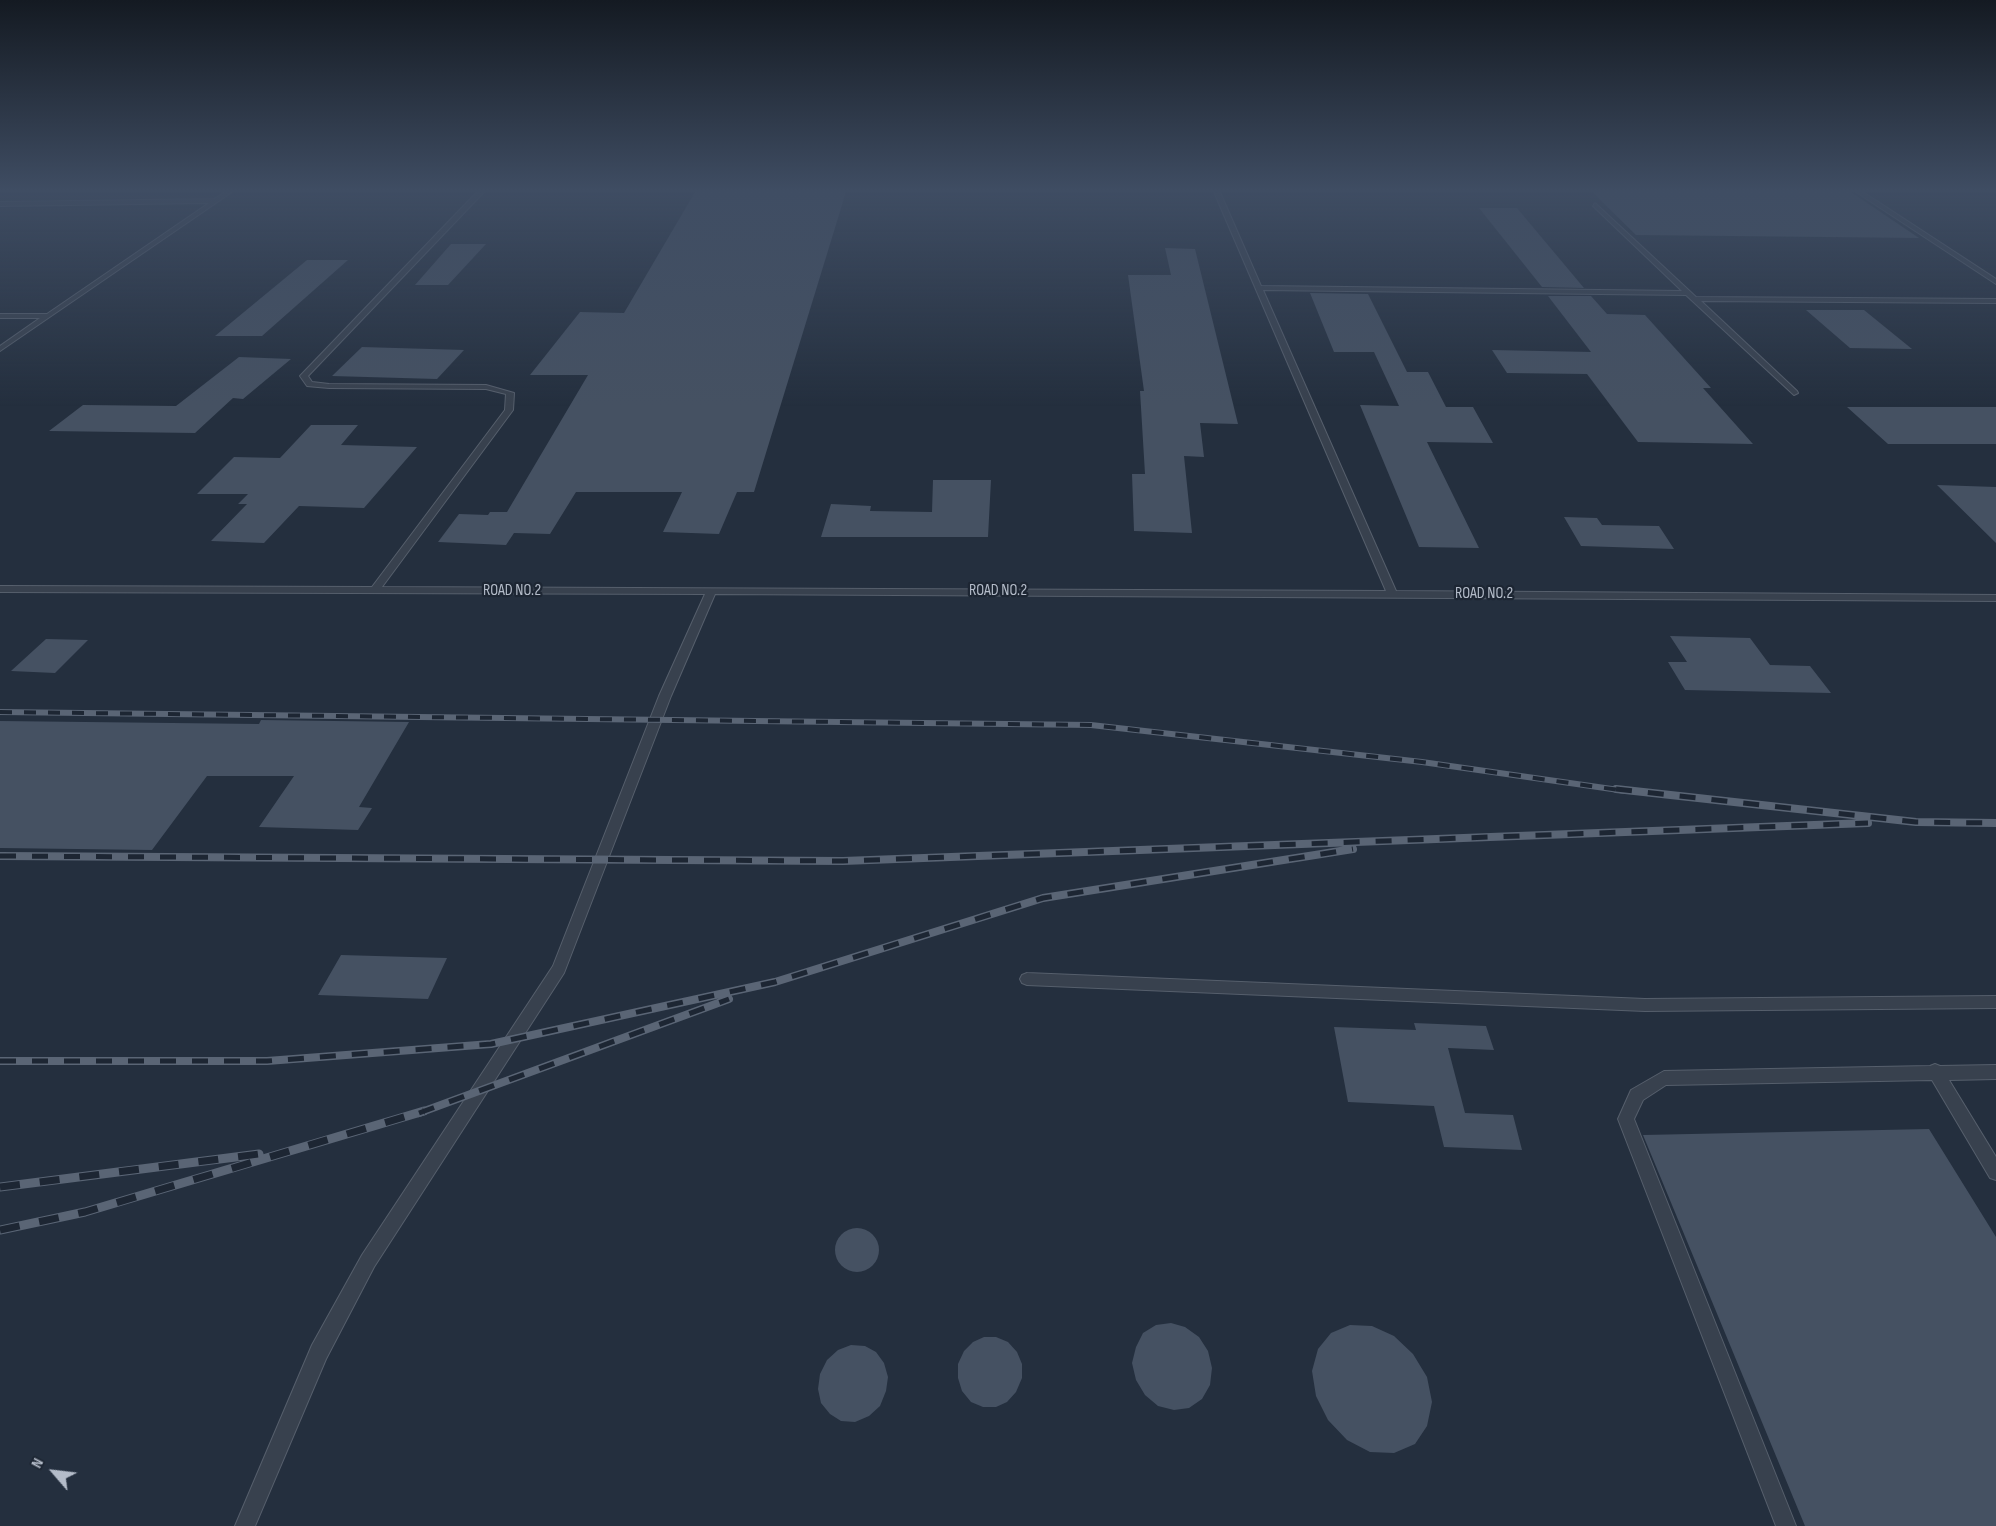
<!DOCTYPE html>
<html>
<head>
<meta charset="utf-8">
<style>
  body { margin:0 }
  #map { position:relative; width:1996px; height:1526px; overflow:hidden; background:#242f3e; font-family:"Sofia Sans Condensed",sans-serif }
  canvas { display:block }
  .north { position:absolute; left:24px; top:1442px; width:60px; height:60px; -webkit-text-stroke:4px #1d2633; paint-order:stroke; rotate:298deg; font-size:16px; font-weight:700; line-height:24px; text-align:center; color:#b4bcc9 }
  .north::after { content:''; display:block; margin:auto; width:21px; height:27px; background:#b4bcc9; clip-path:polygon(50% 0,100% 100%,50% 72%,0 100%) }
</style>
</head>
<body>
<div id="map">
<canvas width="1996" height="1526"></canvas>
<div class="north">N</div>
</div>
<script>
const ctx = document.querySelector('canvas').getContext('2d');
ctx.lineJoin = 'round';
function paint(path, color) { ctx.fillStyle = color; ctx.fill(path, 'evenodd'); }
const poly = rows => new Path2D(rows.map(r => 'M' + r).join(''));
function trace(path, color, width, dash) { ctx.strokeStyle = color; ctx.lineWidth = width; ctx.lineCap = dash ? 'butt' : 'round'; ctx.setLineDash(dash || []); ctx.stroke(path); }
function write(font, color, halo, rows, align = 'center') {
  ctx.font = font + ' "Sofia Sans Condensed",sans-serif'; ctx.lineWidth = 4.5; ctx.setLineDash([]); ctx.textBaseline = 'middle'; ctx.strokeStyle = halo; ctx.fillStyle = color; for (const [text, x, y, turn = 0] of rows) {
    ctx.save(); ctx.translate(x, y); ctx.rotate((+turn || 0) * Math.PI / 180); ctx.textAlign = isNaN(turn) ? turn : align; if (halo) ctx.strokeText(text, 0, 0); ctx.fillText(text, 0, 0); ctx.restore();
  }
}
const building = poly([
  [695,192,846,192,754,492,737,492,719,534,663,532,682,492,576,492,550,534,514,533,506,545,438,542,459,514,488,515,490,512,507,512,588,375,530,375,580,312,624,313],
  [1592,192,1851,192,1919,238,1636,235],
  [1479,208,1517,208,1584,288,1542,287],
  [451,244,486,244,448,285,415,285],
  [1165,248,1195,249,1238,424,1200,423,1204,457,1184,456,1192,533,1134,531,1132,474,1145,474,1140,391,1144,391,1128,275,1171,275],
  [307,260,348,260,262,336,215,336],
  [1310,293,1368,294,1407,372,1428,372,1446,407,1473,407,1493,443,1427,442,1479,548,1419,547,1360,405,1399,406,1374,352,1334,352],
  [1548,296,1591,296,1607,314,1645,315,1711,388,1703,388,1753,444,1638,442,1587,374,1507,373,1492,350,1591,352],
  [1806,310,1864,310,1912,349,1850,348],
  [362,347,464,350,437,379,332,376],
  [239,357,291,359,243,399,233,398,195,433,49,431,83,405,176,406],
  [1847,407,1996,407,1996,444,1888,444],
  [311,425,358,425,341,445,417,447,364,508,299,506,264,543,211,541,247,504,238,504,248,494,197,494,234,457,280,458],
  [933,480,991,480,988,537,821,537,831,504,871,506,870,511,932,512],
  [1937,485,1996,487,1996,543],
  [1564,517,1597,518,1602,525,1659,526,1674,549,1581,546],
  [1670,636,1750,638,1770,665,1810,666,1831,693,1685,690,1668,662,1687,662],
  [46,639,88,640,55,673,11,671],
  [261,720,409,722,359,807,372,808,358,830,259,827,294,776,207,776,152,850,0,848,0,721,259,724],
  [341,955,447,958,428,999,318,995],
  [1414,1023,1486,1026,1494,1050,1448,1048,1465,1113,1513,1115,1522,1150,1444,1147,1434,1106,1348,1102,1334,1027,1416,1030],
  [1929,1129,1996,1237,1996,1526,1805,1526,1643,1135],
  '835 1250a22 22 0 1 1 44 0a22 22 0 1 1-44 0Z',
  [1171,1323,1185,1327,1199,1337,1208,1351,1212,1368,1210,1385,1202,1399,1189,1408,1174,1410,1158,1406,1145,1395,1136,1380,1132,1363,1136,1347,1143,1333,1156,1325],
  [1350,1325,1372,1326,1394,1336,1413,1354,1427,1377,1432,1402,1427,1426,1415,1444,1394,1453,1370,1452,1347,1440,1328,1420,1316,1396,1312,1371,1318,1349,1331,1333],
  [984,1337,996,1337,1008,1342,1017,1352,1022,1364,1022,1378,1016,1392,1007,1402,996,1407,983,1407,971,1402,962,1391,958,1378,958,1364,964,1351,973,1342],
  [851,1345,865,1346,876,1352,884,1363,888,1377,886,1391,880,1406,869,1416,855,1422,841,1421,830,1414,821,1403,818,1389,820,1374,827,1360,838,1350]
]);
const service = poly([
  [225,192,232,192,0,351,0,346,40,318,0,318,0,314,47,314,209,203,0,206,0,202,214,199,225,192],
  [477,192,484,192,308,376,312,382,329,384,486,385,514,393,513,410,382,587,1386,591,1214,192,1220,192,1261,286,1682,291,1593,206,1595,203,1696,297,1996,299,1996,303,1701,301,1797,391,1798,393,1794,395,1686,295,1263,290,1396,591,1996,595,1996,601,715,594,671,696,564,973,374,1267,326,1359,255,1526,235,1526,312,1345,362,1255,553,966,659,696,705,594,0,592,0,586,372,587,505,410,506,394,486,389,329,388,307,386,300,376,477,192],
  [1856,192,1863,192,1996,279,1996,284,1856,192],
  [1027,973,1645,999,1996,996,1996,1008,1645,1011,1027,985,1022,983,1020,979,1022,975,1027,973],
  [1935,1064,1940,1066,1996,1065,1996,1079,1949,1080,1996,1157,1996,1180,1990,1178,1932,1080,1666,1085,1643,1100,1634,1119,1796,1526,1776,1526,1618,1119,1631,1090,1664,1071,1930,1066,1935,1064]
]);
const railFar2 = poly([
  [0,712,1091,725,1422,762,1626,791]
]);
const railFar1 = poly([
  [1616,789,1916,822,1996,823],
  [0,856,843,861,1868,823],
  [0,1061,267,1061,491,1044,775,982,1043,898,1353,849],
  [419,1113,729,999]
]);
const rail = poly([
  [0,1187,259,1154],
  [0,1230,85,1212,424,1111]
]);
const streetNames = [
  ["ROAD NO.2",512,591],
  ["ROAD NO.2",998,591],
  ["ROAD NO.2",1484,594]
];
paint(building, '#455162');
trace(service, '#565f6c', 2);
paint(service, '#38414e');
trace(railFar2, '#5a6575', 6);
trace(railFar1, '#5a6575', 8);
trace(rail, '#5a6575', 9);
trace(railFar2, '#1d2633', 4, [12]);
trace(railFar1, '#1d2633', 5, [16]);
trace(rail, '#1d2633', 7, [20]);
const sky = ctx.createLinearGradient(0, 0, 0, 406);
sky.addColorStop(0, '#141a22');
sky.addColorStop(0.47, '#3f4d63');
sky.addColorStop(1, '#3f4d6300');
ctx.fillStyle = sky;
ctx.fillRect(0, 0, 1996, 406);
write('16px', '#b4bcc9', '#1d2633', streetNames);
</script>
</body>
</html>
